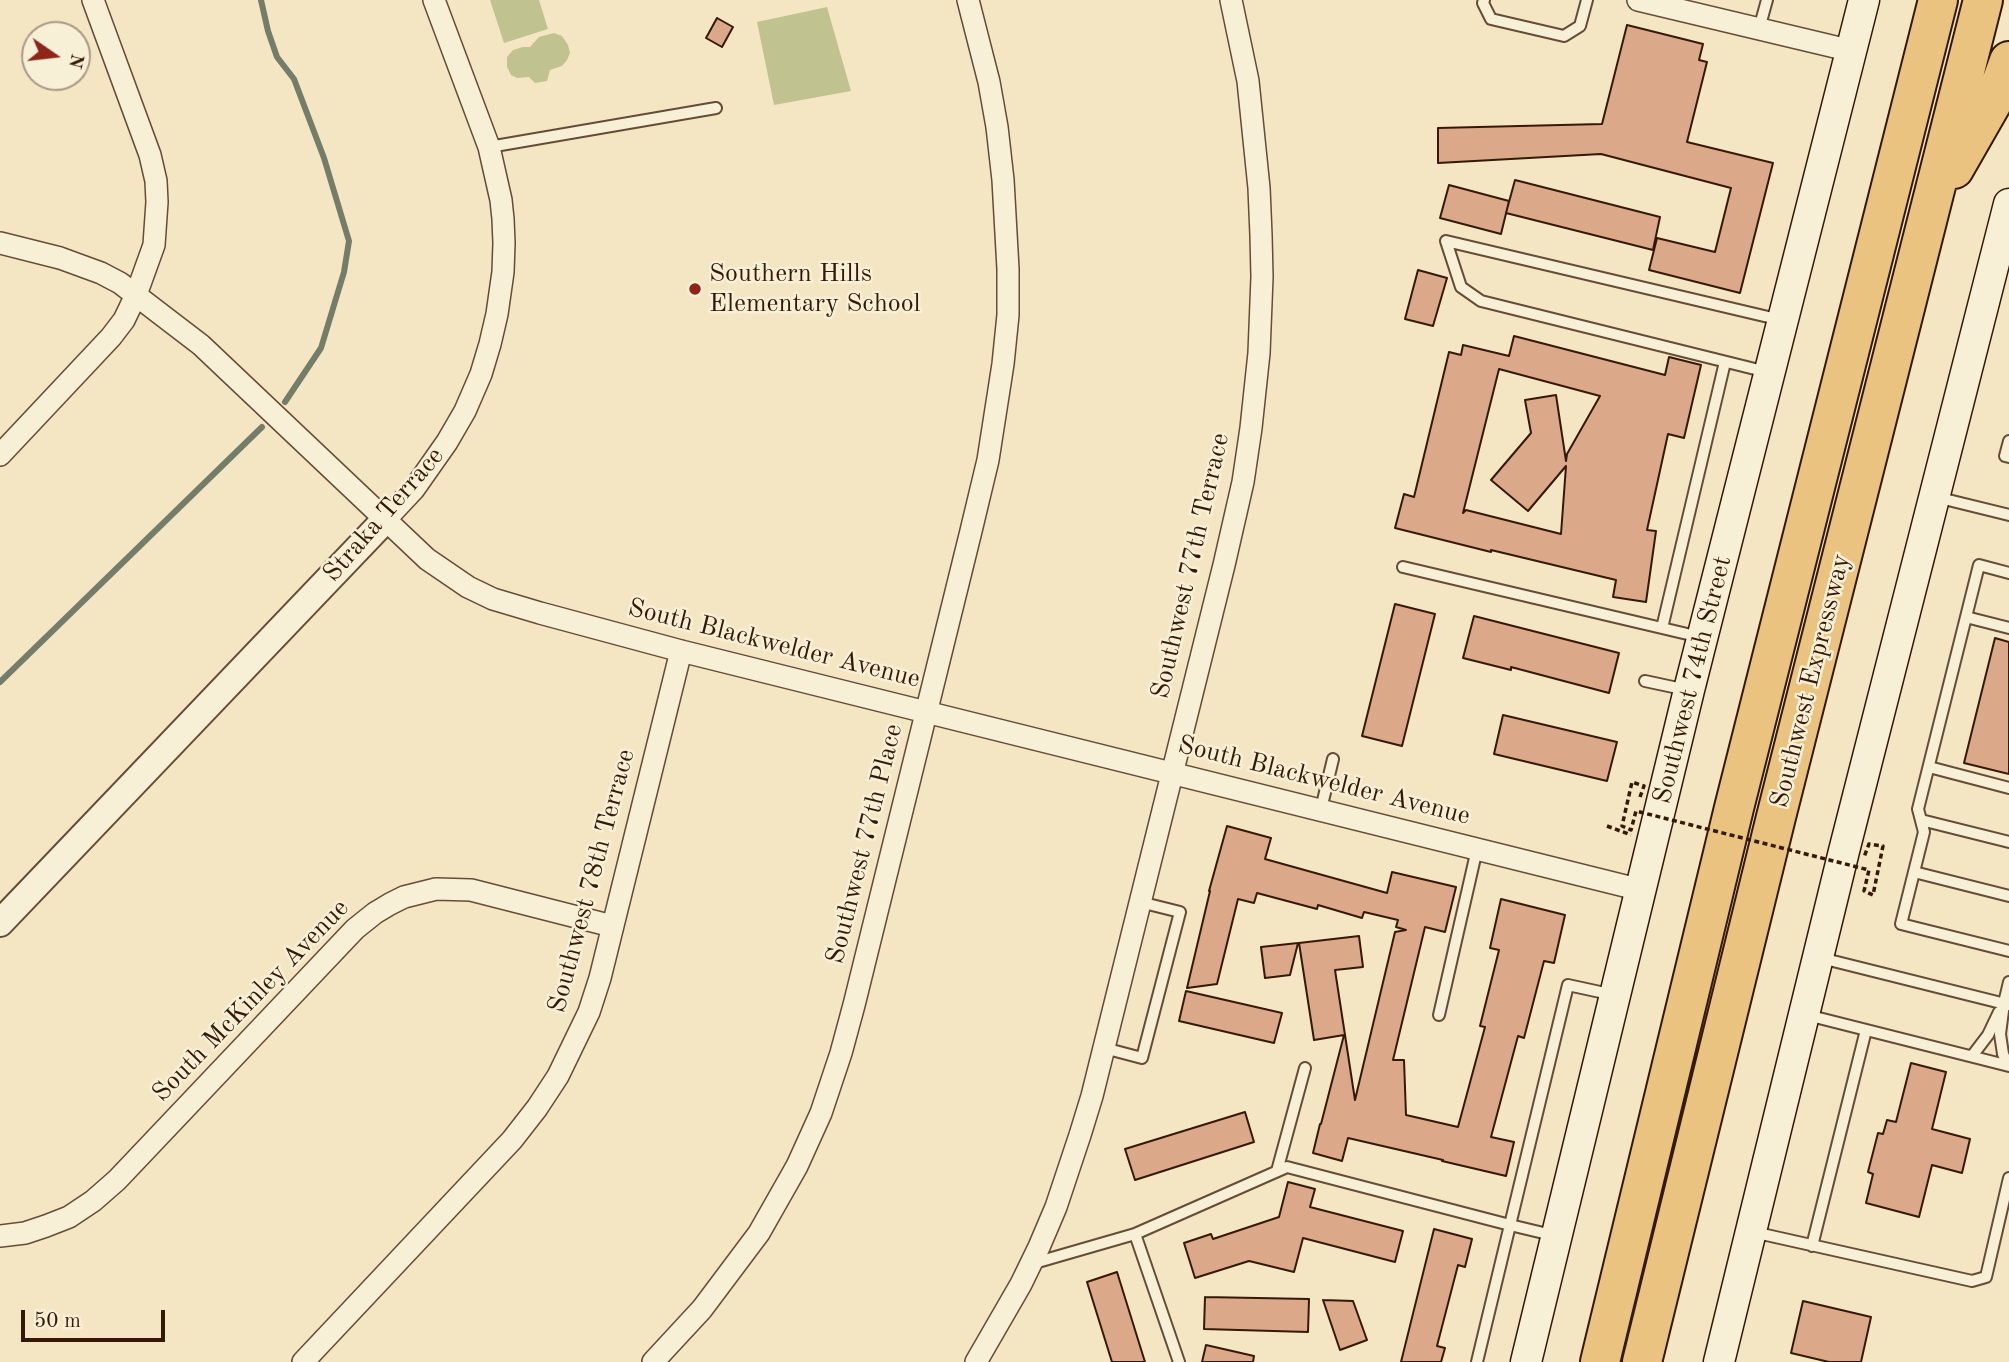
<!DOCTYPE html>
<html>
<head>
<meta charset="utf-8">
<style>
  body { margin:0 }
  #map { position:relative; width:2009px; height:1362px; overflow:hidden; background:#f4e6c2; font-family:"Old Standard TT",serif }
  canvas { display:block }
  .north { position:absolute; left:21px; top:21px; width:70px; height:70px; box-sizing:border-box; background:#f8efd7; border:2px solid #aa9984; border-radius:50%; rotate:104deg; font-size:19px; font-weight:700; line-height:28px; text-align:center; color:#351907 }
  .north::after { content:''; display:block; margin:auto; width:24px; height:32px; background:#8f2418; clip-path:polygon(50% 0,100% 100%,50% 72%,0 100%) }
  .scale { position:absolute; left:21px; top:1310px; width:144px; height:32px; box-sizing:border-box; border:4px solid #351907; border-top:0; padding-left:9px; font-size:21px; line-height:24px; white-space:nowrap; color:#351907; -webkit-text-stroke:5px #f8efd7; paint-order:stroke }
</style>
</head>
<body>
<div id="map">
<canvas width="2009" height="1362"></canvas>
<div class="north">N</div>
<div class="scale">50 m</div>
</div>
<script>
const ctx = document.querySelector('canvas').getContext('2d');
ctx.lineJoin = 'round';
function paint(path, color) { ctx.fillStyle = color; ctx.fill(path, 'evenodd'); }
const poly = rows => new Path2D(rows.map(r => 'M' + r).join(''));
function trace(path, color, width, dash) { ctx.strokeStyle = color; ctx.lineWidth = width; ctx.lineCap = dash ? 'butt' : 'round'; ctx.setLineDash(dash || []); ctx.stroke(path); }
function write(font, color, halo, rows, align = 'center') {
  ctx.font = font + ' "Old Standard TT",serif'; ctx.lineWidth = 5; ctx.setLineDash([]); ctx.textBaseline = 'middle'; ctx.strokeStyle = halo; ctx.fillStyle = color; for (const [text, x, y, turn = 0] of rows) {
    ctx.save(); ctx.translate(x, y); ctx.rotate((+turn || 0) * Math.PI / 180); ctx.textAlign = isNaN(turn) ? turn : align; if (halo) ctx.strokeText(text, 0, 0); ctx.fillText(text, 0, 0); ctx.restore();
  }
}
const green = poly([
  [490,0,539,0,548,29,504,43],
  [827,7,851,91,774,105,757,22],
  [554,33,562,36,568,45,570,53,567,60,562,66,550,70,547,81,535,83,529,77,517,78,511,75,507,67,507,57,513,50,523,47,530,47,539,37]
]);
const stream = poly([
  [261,0,268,31,277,57,294,79,324,158,349,241,344,272,321,348,285,402],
  [0,682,262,427]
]);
const building = poly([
  [717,18,733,27,722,47,706,38,717,18],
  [1627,25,1703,44,1699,60,1707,62,1687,142,1773,163,1740,293,1649,270,1657,238,1715,252,1731,188,1601,154,1438,163,1438,128,1602,124,1627,25],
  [1515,180,1660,217,1653,250,1506,213,1515,180],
  [1449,185,1509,201,1501,234,1440,218,1449,185],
  [1418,270,1447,278,1433,326,1405,319,1418,270],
  [1514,336,1665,375,1669,357,1701,365,1684,438,1668,434,1647,530,1656,531,1646,602,1613,597,1616,580,1491,550,1491,552,1395,528,1404,494,1414,497,1449,352,1461,355,1463,345,1509,356,1514,336],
  [1499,369,1600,396,1567,454,1566,461,1556,395,1525,400,1531,433,1491,480,1528,511,1566,466,1561,534,1466,510,1463,513,1499,369],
  [1395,604,1435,614,1402,746,1362,736,1395,604],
  [1474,616,1619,653,1609,693,1511,667,1511,670,1463,658,1474,616],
  [1995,638,2009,642,2009,774,1964,763,1995,638],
  [1503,715,1617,742,1607,781,1494,754,1503,715],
  [1227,826,1271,838,1265,859,1387,893,1392,872,1456,887,1445,932,1425,927,1393,1060,1404,1060,1406,1115,1458,1127,1485,1027,1480,1026,1499,950,1490,948,1501,899,1565,915,1554,963,1544,961,1524,1038,1518,1036,1491,1137,1514,1142,1506,1176,1442,1161,1443,1160,1348,1138,1342,1161,1313,1153,1320,1124,1321,1124,1344,1035,1314,1040,1299,943,1359,936,1363,967,1335,970,1355,1100,1395,932,1406,930,1396,927,1398,920,1364,912,1362,918,1318,905,1317,909,1257,893,1254,903,1238,899,1217,984,1187,988,1210,891,1209,891,1227,826],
  [1298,943,1290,975,1265,978,1261,947,1298,943],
  [1186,991,1282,1013,1274,1043,1179,1021,1186,991],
  [1911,1063,1946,1072,1932,1129,1970,1139,1962,1173,1932,1165,1919,1217,1866,1203,1873,1174,1868,1172,1878,1133,1883,1134,1887,1120,1896,1122,1911,1063],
  [1245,1112,1254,1142,1135,1180,1125,1149,1245,1112],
  [1288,1182,1315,1189,1310,1207,1403,1231,1395,1262,1303,1238,1294,1272,1249,1261,1195,1278,1184,1243,1211,1234,1213,1239,1279,1217,1288,1182],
  [1434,1229,1472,1239,1465,1267,1458,1265,1437,1346,1445,1348,1441,1362,1401,1362,1434,1229],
  [1117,1272,1145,1362,1112,1362,1087,1282,1117,1272],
  [1205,1297,1309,1299,1308,1332,1204,1329,1205,1297],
  [1323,1300,1353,1301,1367,1340,1340,1350,1323,1300],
  [1803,1301,1871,1317,1861,1362,1829,1362,1791,1353,1803,1301],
  [1206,1345,1254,1356,1253,1362,1202,1362,1206,1345]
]);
const path = poly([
  [1607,826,1631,835]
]);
const service = poly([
  [1484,0,1483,3,1491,19,1564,36,1580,26,1587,0],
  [1759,29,1767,0],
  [489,147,716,108],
  [1767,372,1481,301,1461,287,1446,241,1781,320],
  [2009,441,2005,456,2009,457],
  [1936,497,2009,515],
  [1403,567,1700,637],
  [2009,573,1979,565,1918,809,1924,832,1901,924,2009,951],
  [1966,617,2009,628],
  [1662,628,1725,362],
  [1645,681,1687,690],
  [1929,767,2009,788],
  [1321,809,1333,759],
  [1921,820,2009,842],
  [1914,872,2009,896],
  [1821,958,2009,1005],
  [1439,1015,1477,849],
  [1807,1015,2009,1066],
  [1104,1048,1142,1058,1180,912,1140,902],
  [1972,1056,1988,1035,1999,1012],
  [2008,1065,2003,1054,2000,1034,2004,1003,2009,982],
  [1277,1171,1305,1068],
  [1753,1232,1972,1281,1986,1277,2009,1178],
  [1556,1236,1510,1225,1568,985,1614,995],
  [1812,1246,1866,1030],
  [1031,1264,1135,1234],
  [1179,1362,1135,1234,1287,1167,1510,1225,1477,1362]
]);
const minor = poly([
  [1638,0,1852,51],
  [0,243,60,258,101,273,120,283,201,345,427,559,468,587,493,599,540,613,681,651,1641,890],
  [0,455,111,337,124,320,136,295,154,245,157,202,156,181,150,155,93,0],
  [385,520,414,489,447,442,465,411,481,374,490,344,497,314,503,272,504,243,503,219,501,200,489,147,434,0],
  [0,1236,25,1233,46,1226,69,1217,93,1201,117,1180,355,929,375,913,390,904,404,897,436,889,471,890,612,926],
  [303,1362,512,1140,537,1108,558,1076,589,1012,600,978,681,651],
  [653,1362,702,1309,759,1233,797,1166,821,1113,841,1053,854,1005,971,531,988,460,1003,364,1008,315,1008,269,1003,180,997,127,989,82,968,0],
  [976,1362,1021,1284,1039,1247,1056,1207,1080,1135,1092,1096,1224,565,1243,482,1251,428,1259,353,1262,277,1261,235,1259,188,1248,81,1231,0]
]);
const tertiary = poly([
  [0,923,385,520]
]);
const secondary = poly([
  [1526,1362,1689,690,1864,0],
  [1719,1362,1844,851,2009,204]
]);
const motorway = poly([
  [1954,169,1997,94,2009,61],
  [1600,1362,1734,808,1938,0],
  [1642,1362,1776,817,1983,0]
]);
const pathBridge = poly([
  [1640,797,1644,786,1632,782,1622,826,1631,830,1636,811,1869,870,1864,891,1873,895,1883,846,1869,844,1864,857]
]);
const markers = [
  [695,289,7,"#8f2418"]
];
const poiNames = [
  ["Southern Hills",709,274],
  ["Elementary School",709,304]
];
const streetNames = [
  ["Straka Terrace",384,515,-49],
  ["Southwest 77th Terrace",1191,566,-77],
  ["South Blackwelder Avenue",774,644,14],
  ["Southwest 74th Street",1693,680,-76],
  ["Southwest Expressway",1811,681,-76],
  ["South Blackwelder Avenue",1324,781,14],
  ["Southwest 77th Place",865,844,-76],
  ["Southwest 78th Terrace",592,881,-75],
  ["South McKinley Avenue",251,1001,-46]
];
paint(green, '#c0c38f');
trace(stream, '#737d6a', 6);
paint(building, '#dba889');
trace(building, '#351907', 2);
trace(service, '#654c36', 14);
trace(minor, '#654c36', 24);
trace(tertiary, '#654c36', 30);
trace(secondary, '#351907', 33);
trace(motorway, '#351907', 42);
trace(path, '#351907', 3.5, [5, 3.5]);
trace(service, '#f8efd7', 10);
trace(minor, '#f8efd7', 21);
trace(tertiary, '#f8efd7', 26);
trace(secondary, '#f8efd7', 30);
trace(motorway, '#eac381', 38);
trace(pathBridge, '#351907', 3.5, [5, 3.5]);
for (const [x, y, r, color] of markers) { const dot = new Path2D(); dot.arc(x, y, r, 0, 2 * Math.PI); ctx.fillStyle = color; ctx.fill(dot); trace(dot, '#f8efd7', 2.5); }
write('26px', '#351907', '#f8efd7', poiNames, 'left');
write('26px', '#351907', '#f8efd7', streetNames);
</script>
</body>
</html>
